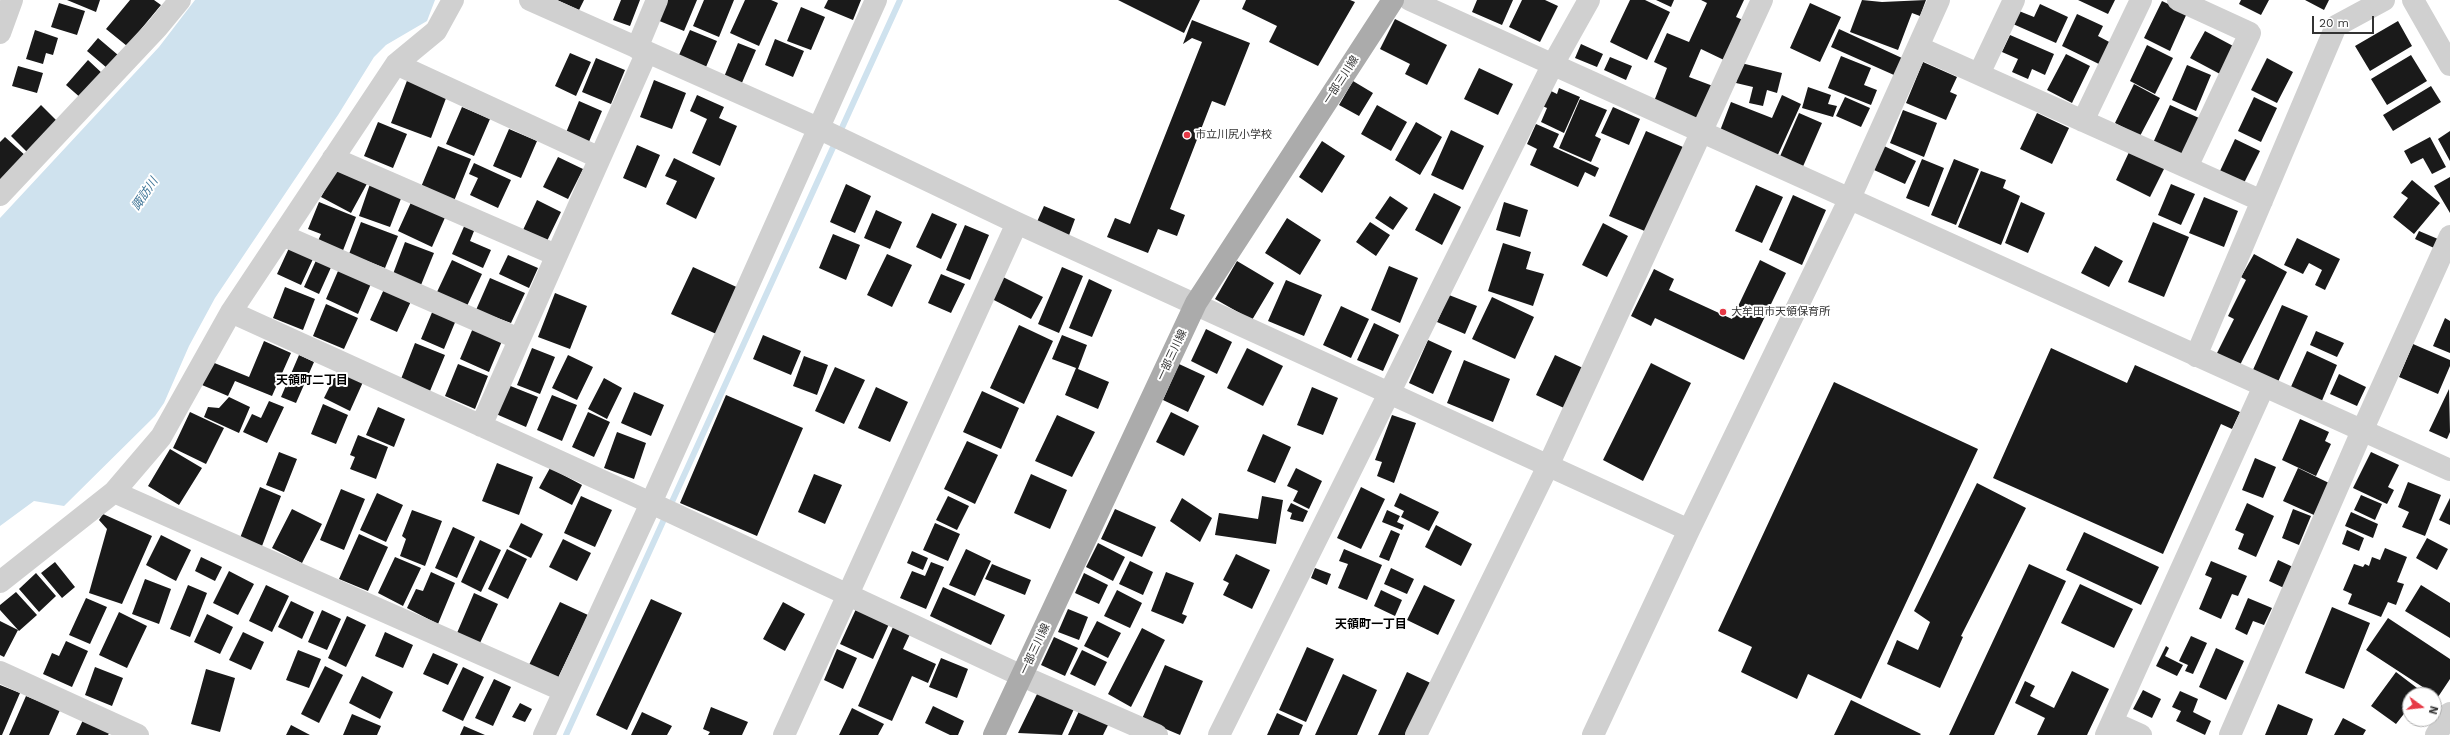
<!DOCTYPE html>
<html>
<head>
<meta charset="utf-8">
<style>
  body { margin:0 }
  #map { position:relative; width:2450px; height:735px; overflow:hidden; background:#fff; font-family:"Work Sans",sans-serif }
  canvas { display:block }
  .north { position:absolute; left:2402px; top:687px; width:40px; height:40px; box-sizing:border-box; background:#fff; border:1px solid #adadad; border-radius:50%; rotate:105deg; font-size:11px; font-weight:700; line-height:16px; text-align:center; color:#333 }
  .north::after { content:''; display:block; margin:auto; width:14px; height:18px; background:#e63946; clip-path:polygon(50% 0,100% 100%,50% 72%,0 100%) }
  .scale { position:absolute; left:2312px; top:16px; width:62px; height:18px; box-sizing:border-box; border:2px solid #333; border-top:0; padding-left:5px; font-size:12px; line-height:14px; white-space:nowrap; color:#333; -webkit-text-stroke:3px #fff; paint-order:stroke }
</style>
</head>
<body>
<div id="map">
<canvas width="2450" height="735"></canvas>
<div class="north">N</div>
<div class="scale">20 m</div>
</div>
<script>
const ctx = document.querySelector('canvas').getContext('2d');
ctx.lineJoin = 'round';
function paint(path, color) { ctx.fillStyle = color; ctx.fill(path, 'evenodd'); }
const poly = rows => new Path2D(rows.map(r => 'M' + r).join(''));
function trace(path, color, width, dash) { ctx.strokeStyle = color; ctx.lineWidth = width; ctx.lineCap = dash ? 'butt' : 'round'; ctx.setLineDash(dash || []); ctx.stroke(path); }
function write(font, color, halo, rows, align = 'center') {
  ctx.font = font + ' "Work Sans","Noto Sans JP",sans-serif'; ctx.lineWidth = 4; ctx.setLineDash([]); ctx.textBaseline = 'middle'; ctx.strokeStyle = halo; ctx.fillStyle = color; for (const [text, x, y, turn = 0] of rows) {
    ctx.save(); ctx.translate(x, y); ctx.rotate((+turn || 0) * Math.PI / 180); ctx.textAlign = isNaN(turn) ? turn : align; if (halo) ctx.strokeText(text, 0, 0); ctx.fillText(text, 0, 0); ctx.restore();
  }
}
const water = poly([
  [195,0,435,0,427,21,386,45,374,57,338,115,215,298,189,346,164,403,155,416,64,506,34,501,0,526,0,218,159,47]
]);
const stream = poly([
  [566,735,900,0]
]);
const building = poly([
  [67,0,100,0,96,12],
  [130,0,154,0,161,5,127,46,106,29],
  [557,0,584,0,579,10],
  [621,0,640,0,630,26,613,20],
  [665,0,697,0,684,31,657,20],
  [704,0,734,0,719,37,693,26],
  [745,0,771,0,778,3,759,46,730,33],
  [828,0,861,0,853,20,824,8],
  [1118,0,1200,0,1184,33],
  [1246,0,1350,0,1355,2,1318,66,1269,42,1277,26,1242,9],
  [1477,0,1513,0,1502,25,1472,12],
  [1522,0,1545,0,1558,6,1540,42,1509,27],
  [1630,0,1645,0,1670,12,1647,60,1610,42],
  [1656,0,1674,0,1671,7],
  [1701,0,1744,0,1736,17,1743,20,1724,60,1701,49,1689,77,1713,86,1697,126,1651,109,1667,68,1654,62,1667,33,1689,42,1707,3],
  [1862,0,1882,2,1926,0,1920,16,1912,13,1898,50,1850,32],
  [2078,0,2115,0,2108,14],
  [2241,0,2269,0,2261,15,2239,4],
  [2305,0,2329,0,2324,10],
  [2162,1,2187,13,2170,51,2144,38],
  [59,3,85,11,77,35,51,27],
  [1810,3,1841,17,1820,62,1790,48],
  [2040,4,2068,17,2056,43,2013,24,2019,11,2034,17],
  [801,7,825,17,811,50,787,41],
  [2077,14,2103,26,2098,36,2113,44,2103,66,2062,46],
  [1395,19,1447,45,1427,85,1405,74,1410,64,1380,49],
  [1192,20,1250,43,1225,106,1212,101,1170,209,1185,215,1177,236,1158,229,1148,253,1107,237,1115,218,1130,224,1202,42,1192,38,1183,44],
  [2398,21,2412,46,2370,71,2355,46],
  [1839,29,1902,58,1894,75,1831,47],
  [35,30,58,38,53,55,46,53,43,64,26,59],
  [690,30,717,41,706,67,679,55],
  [2205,31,2235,47,2220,74,2190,58],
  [2010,35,2054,54,2045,75,2032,69,2028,79,2012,72,2018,59,2002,52],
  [98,38,118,55,107,68,87,51],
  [775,39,804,51,793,77,765,65],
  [738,43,756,50,741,85,724,77],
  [1581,44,1603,54,1597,67,1575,58],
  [2147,45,2173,58,2155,94,2130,81],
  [570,53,591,62,576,96,555,86],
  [2066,54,2090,66,2072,103,2047,90],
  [2411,55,2427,81,2387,105,2371,79],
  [1841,56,1871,68,1864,85,1877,90,1871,105,1828,88],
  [1610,57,1632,66,1626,80,1604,70],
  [596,58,625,70,611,104,582,92],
  [2267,58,2293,72,2277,103,2251,90],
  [88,60,104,75,82,99,66,85],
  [1923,62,1957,77,1950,92,1957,95,1946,120,1906,103],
  [1741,63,1782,73,1777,93,1767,90,1763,106,1749,103,1753,87,1736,83],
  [2187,65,2211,75,2196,111,2172,100],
  [18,66,43,73,37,93,12,86],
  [1479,68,1513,84,1498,115,1464,99],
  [408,78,448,93,431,138,391,123],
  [654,80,686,93,672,129,640,117],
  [1353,81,1373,93,1359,116,1339,105],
  [2134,84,2160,98,2140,136,2115,123],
  [2431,86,2441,102,2393,131,2383,115],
  [1808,87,1831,95,1828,104,1837,106,1833,117,1802,108],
  [1559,88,1580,97,1564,133,1541,122,1547,108,1540,105,1547,89,1557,94],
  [697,95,724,107,719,118,737,126,720,166,692,153,707,119,690,111],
  [1782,95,1801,104,1776,159,1718,136,1731,102,1772,118],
  [1845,97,1870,108,1861,127,1836,116],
  [2254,97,2277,108,2261,142,2238,131],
  [1580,99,1607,110,1595,136,1601,139,1591,162,1559,148],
  [579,101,602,111,588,144,565,135],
  [41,105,57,121,27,152,11,136],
  [1377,105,1407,122,1391,151,1361,134],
  [2170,105,2199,118,2181,156,2153,143],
  [462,107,490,119,474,156,446,144],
  [1613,107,1640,119,1629,145,1601,133],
  [1903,110,1937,123,1924,157,1890,143],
  [1799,113,1822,123,1801,171,1778,161],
  [2037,113,2069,128,2052,164,2020,149],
  [378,122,407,134,393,168,364,156],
  [1416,122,1442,137,1420,175,1395,160],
  [1536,124,1559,134,1553,147,1599,168,1595,177,1585,172,1578,187,1530,165,1537,149,1527,144],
  [509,129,537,141,521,178,493,166],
  [1451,130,1484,146,1463,190,1431,175],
  [1646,131,1683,147,1647,232,1609,216],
  [2450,131,2450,161,2438,139],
  [5,137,27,157,0,186,0,142],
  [2430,137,2446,167,2432,174,2423,158,2411,164,2404,151],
  [2235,139,2260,151,2244,183,2220,171],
  [1322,141,1345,156,1322,193,1299,177],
  [637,145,660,155,646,188,623,178],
  [438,146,471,159,454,201,421,187],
  [1884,146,1916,161,1905,184,1874,170],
  [2130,150,2165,167,2150,197,2116,180],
  [558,157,583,169,568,199,543,187],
  [674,158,715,178,696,219,666,204,677,181,665,176],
  [1922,159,1944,168,1929,207,1906,198],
  [1954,159,1979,169,1956,225,1931,215],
  [474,163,511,180,498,208,470,195,478,178,469,174],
  [339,164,369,180,351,213,321,197],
  [1981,171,2006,180,2003,188,2020,196,2001,245,1958,227],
  [2450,177,2450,213,2434,186],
  [2412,180,2440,203,2414,234,2393,217,2408,198,2401,193],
  [370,184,402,196,390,227,359,216],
  [846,184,871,196,855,233,830,222],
  [2171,184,2195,194,2181,225,2158,215],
  [1756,185,1783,197,1762,243,1735,231],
  [1434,193,1461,207,1442,245,1415,230],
  [1793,195,1826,210,1802,265,1769,250],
  [1390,196,1408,208,1393,230,1375,218],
  [2204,197,2238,211,2224,247,2189,233],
  [413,198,447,213,432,247,398,231],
  [537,200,561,212,547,241,523,230],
  [319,202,356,217,342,253,317,243,321,234,308,229],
  [1504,202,1528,210,1520,237,1496,230],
  [2021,202,2045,213,2028,253,2005,243],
  [1044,206,1075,219,1068,238,1036,224],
  [876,210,902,222,890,249,864,238],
  [932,213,957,224,941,259,916,247],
  [1287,218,1321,240,1300,275,1265,253],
  [361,222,398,236,385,268,349,254],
  [466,222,476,226,470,241,491,250,483,268,452,254],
  [1370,222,1390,235,1376,256,1356,242],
  [2153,222,2189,237,2164,297,2128,282],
  [1603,223,1628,236,1607,277,1582,265],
  [965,225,989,235,970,280,946,270],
  [2419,231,2438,239,2434,248,2415,239],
  [833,234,860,245,846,280,819,268],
  [2297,238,2340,259,2325,290,2315,285,2322,270,2309,263,2303,274,2284,265],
  [405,242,434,253,421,285,393,274],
  [1503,243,1531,252,1526,269,1544,274,1533,306,1488,291],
  [2095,246,2123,261,2109,287,2081,273],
  [289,248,313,259,301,285,277,274],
  [887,254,912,265,892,307,867,295],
  [2254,254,2287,272,2239,367,2216,355,2234,319,2228,316,2246,280,2241,277],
  [508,255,538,268,529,288,499,274],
  [318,256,333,263,319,294,304,287],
  [452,260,482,274,467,306,437,292],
  [1760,260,1786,273,1744,360,1655,318,1651,326,1631,316,1654,269,1674,279,1669,290,1732,319],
  [1237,261,1274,283,1252,320,1215,299],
  [341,264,373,279,358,314,326,299],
  [1389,266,1418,278,1400,323,1371,310],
  [693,267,743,290,721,336,671,314],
  [1062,267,1083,276,1059,333,1038,324],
  [941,274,965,284,951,313,928,303],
  [1001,276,1043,297,1031,319,990,298],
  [490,278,525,293,511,323,476,310],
  [1089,279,1112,290,1092,337,1069,328],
  [1286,280,1322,295,1304,336,1268,321],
  [285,287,315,299,303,330,273,318],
  [385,287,412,299,397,332,370,320],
  [555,293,587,306,570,349,538,337],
  [1449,295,1477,306,1465,334,1437,322],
  [1492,297,1534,317,1515,359,1472,339],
  [326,304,358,318,344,349,313,336],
  [2282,305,2308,316,2277,384,2252,372],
  [1341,306,1369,319,1351,358,1323,345],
  [433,310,456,320,444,349,421,339],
  [2445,318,2450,321,2450,353,2433,346],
  [1374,323,1399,335,1383,371,1357,360],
  [1019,325,1053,341,1024,404,990,388],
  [473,328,502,341,489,372,460,359],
  [1206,329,1232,342,1217,374,1191,361],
  [2316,331,2344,343,2337,357,2310,345],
  [763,335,801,351,791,375,753,359],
  [1062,335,1087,345,1078,369,1109,382,1098,409,1065,395,1076,368,1052,359],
  [1428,340,1452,351,1433,394,1409,383],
  [264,341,291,353,272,396,235,381,228,396,202,385,212,362,249,377],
  [415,343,445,355,430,391,401,379],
  [2413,344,2450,360,2450,366,2438,394,2399,377],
  [532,348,555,357,540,394,517,385],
  [1247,348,1283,366,1263,406,1227,388],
  [2051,348,2127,383,2135,365,2240,412,2232,429,2221,424,2163,554,1993,478],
  [2307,351,2337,365,2321,403,2290,389],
  [299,355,314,362,296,403,281,397],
  [568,355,593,367,577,400,552,388],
  [1555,355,1583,368,1564,408,1536,395],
  [804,356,828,365,817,395,793,386],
  [1464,360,1510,379,1493,422,1447,403],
  [1651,363,1691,383,1643,481,1603,460],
  [458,364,488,376,475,409,445,396],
  [1179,364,1205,376,1188,412,1163,400],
  [835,367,865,380,844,424,815,411],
  [338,370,363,382,350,411,324,398],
  [2339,374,2366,387,2357,406,2330,394],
  [604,378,622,388,607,419,588,409],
  [1834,382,1978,449,1861,699,1808,674,1797,699,1741,672,1752,647,1718,631],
  [508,385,538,397,526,427,496,414],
  [876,387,908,402,890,442,858,428],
  [1312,387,1338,398,1323,435,1297,425],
  [2449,389,2450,432,2447,439,2429,431],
  [982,391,1019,408,1001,449,963,432],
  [634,392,664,405,651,436,621,423],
  [552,395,577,405,562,441,537,430],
  [726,395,803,428,757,536,680,503],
  [229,397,250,407,239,433,204,417,208,407,219,408],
  [269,401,284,407,267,443,243,432,252,414,261,418],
  [323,404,348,415,336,444,311,434],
  [378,407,405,419,394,447,366,435],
  [190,412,224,428,206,464,173,448],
  [588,412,610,422,594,457,572,447],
  [1171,412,1199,426,1184,456,1156,442],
  [1057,415,1095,432,1072,477,1035,461],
  [1392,415,1416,423,1394,483,1377,476,1382,462,1375,460],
  [2300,419,2329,432,2325,441,2331,444,2316,476,2282,460],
  [617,432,646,443,634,479,604,468],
  [1263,434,1291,447,1275,483,1247,471],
  [358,435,388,447,376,479,350,469,355,457,350,455],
  [967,441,998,455,975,504,944,489],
  [170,449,202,468,179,505,148,486],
  [279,452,297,459,284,492,266,485],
  [2371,452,2399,465,2388,487,2394,490,2387,504,2353,488],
  [2255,458,2276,467,2263,498,2242,490],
  [497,463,533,477,519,515,482,501],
  [550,468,582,485,572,505,539,488],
  [1296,468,1322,481,1309,509,1293,501,1298,491,1287,486],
  [2298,468,2329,483,2314,515,2283,501],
  [814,474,842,485,825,524,798,512],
  [1031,474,1067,490,1050,529,1014,513],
  [2408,482,2441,495,2425,536,2402,527,2409,512,2398,507],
  [1977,483,2026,508,1961,636,1963,637,1940,688,1887,664,1897,640,1918,650,1930,622,1914,611],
  [260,487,281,496,262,546,240,538],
  [1361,487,1385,499,1361,549,1337,538],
  [341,489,365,499,344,550,320,540],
  [377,493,403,505,386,542,360,530],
  [1400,493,1439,512,1429,531,1401,517,1404,511,1394,506],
  [2361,495,2382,504,2375,520,2354,510],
  [581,496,612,510,595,547,564,533],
  [948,496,969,506,957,530,936,520],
  [1262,496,1283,500,1276,544,1215,535,1219,513,1258,519],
  [1182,498,1212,518,1200,542,1170,521],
  [2450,498,2450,525,2439,520],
  [1291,503,1308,511,1303,522,1290,519,1292,513,1287,511],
  [2247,503,2274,516,2256,557,2238,549,2244,534,2235,530],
  [292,509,322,524,302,563,272,548],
  [1115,509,1156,527,1142,557,1101,539],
  [2293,509,2311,516,2299,545,2282,538],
  [412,510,442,521,425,566,400,556,406,539,402,536],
  [1387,510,1400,516,1397,522,1404,525,1402,530,1382,522],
  [2351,512,2378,524,2373,538,2345,526],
  [103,514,152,536,122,604,89,593,107,529,99,520],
  [521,523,543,534,531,558,509,547],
  [935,523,960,534,948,561,923,550],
  [1436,525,1472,544,1461,566,1425,547],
  [453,527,475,537,457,578,435,568],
  [1391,530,1400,534,1389,561,1379,557],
  [2347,530,2364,538,2359,551,2342,544],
  [2084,532,2159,567,2141,605,2066,570],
  [359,534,388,547,368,591,339,579],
  [161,535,191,550,176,581,146,565],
  [2427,538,2448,549,2437,570,2416,558],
  [563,539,591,553,577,581,549,567],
  [480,540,501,550,481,592,461,582],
  [1098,543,1125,557,1113,581,1086,567],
  [2385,548,2407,557,2397,582,2404,584,2396,605,2388,602,2381,617,2348,604,2352,594,2343,590,2354,564,2363,567,2365,564,2369,566,2372,557,2380,560],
  [507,549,527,559,508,599,488,589],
  [966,549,991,561,975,596,949,585],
  [1344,549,1382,565,1367,600,1338,588,1348,564,1339,561],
  [912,551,928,558,923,570,907,563],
  [1236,554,1270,570,1252,609,1223,595,1229,583,1223,580],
  [201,557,222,567,215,581,195,571],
  [395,557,421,568,403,606,378,593],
  [2278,560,2293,567,2284,588,2269,581],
  [1130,561,1153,572,1143,595,1119,584],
  [2211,561,2247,576,2238,596,2232,594,2221,619,2199,609,2212,578,2205,575],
  [55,562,75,587,62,598,41,573],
  [931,562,944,567,926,609,900,598,912,571,925,576],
  [992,564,1031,580,1025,595,985,579],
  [2029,564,2066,581,1994,735,1949,735],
  [1315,568,1331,574,1327,585,1311,578],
  [1391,568,1414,579,1407,594,1384,584],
  [229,571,254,584,238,615,213,603],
  [431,572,455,583,438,624,407,608,416,589,423,591],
  [1166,572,1194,583,1182,614,1187,616,1183,624,1151,611],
  [36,573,56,596,39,612,19,589],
  [1084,573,1108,585,1099,604,1075,593],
  [145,579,171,589,159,624,132,614],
  [2080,584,2133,609,2114,648,2061,623],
  [188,585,207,593,190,637,170,629],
  [266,585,289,596,272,632,249,621],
  [1424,585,1455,600,1438,635,1407,620],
  [2421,585,2450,603,2450,638,2405,611],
  [943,587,1005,615,991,645,930,616],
  [1117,590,1142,603,1130,628,1104,616],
  [1381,590,1402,600,1395,616,1374,606],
  [16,592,37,615,19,631,0,610,0,605],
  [474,593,498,604,480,643,457,633],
  [86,598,107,607,90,644,69,635],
  [2248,598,2272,608,2264,625,2253,621,2247,635,2235,629],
  [651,599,682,613,627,730,596,715],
  [291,601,314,612,302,639,278,627],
  [560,602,588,615,556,682,527,669],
  [783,602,805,614,785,651,763,639],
  [2332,607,2370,623,2344,689,2305,673],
  [856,609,889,624,873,659,840,644],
  [1068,609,1088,617,1079,640,1058,632],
  [322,610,341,619,327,650,308,642],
  [119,612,147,626,127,668,99,655],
  [207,614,233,627,220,654,194,642],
  [347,616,366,625,346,667,328,658],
  [2388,618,2450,659,2450,679,2438,697,2366,650],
  [0,621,18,630,4,657,0,655],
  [1097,621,1121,633,1108,658,1084,646],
  [893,627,910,634,903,649,936,664,928,683,912,676,892,721,858,706],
  [1142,628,1165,640,1131,707,1108,694],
  [243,632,264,642,251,670,229,660],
  [385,632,413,645,403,668,375,656],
  [2191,636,2207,643,2193,674,2185,671,2188,665,2179,661],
  [1054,637,1078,648,1065,676,1041,665],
  [66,641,88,651,72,687,43,674,52,653,59,656],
  [2166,646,2169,648,2165,656,2183,665,2177,676,2156,666],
  [1307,647,1334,659,1306,722,1279,710],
  [2216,648,2244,661,2226,700,2199,687],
  [837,649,857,658,843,689,824,680],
  [298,650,321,659,309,688,286,680],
  [1082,650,1107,662,1095,686,1070,674],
  [433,653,458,664,448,685,423,674],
  [941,658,968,669,957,698,929,687],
  [1165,665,1203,681,1180,735,1142,719],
  [325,666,343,675,319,723,301,714],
  [95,667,123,678,112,706,85,695],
  [463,667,484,677,463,721,442,711],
  [206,669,235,678,220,732,191,724],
  [2072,671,2109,689,2087,735,2037,735,2045,718,2015,703,2025,681,2035,686,2030,696,2054,708],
  [1407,672,1437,686,1415,735,1378,735],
  [2396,672,2421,691,2418,695,2410,695,2410,706,2396,724,2371,706],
  [1343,674,1377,690,1357,735,1315,735],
  [362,676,393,692,380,719,349,703],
  [494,679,511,687,493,726,475,718],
  [0,685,20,693,2,735,0,735],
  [2143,690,2161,699,2152,718,2133,709],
  [2180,691,2198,699,2193,712,2211,721,2205,735,2176,721,2181,711,2172,707],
  [1038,692,1074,709,1062,735,1018,733],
  [26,696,60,710,49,735,9,735],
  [1851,700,1921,734,1920,735,1834,735],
  [520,703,532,709,525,722,512,717],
  [2278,704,2313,719,2307,735,2265,735],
  [933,706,964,721,958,735,950,735,925,723],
  [711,707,748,722,742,735,708,735,710,732,703,729],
  [852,708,884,724,878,735,839,735],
  [1080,709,1109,723,1103,735,1068,735],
  [642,712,672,726,667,735,631,735],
  [1277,713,1303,725,1299,735,1267,735],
  [352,714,381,726,377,735,343,735],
  [2343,718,2366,730,2363,735,2334,735],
  [83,720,110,732,108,735,76,735],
  [291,725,310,735,286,735],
  [464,726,485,735,460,735]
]);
const minor = poly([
  [530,0,818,128,1017,223,1689,530],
  [1410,0,2450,470],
  [2178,0,2250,33,2187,167],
  [2413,0,2450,65],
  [0,33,12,0],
  [1918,47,2262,201],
  [637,48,657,0],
  [396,64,600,158],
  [1979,74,2014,0],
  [2083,121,2141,0],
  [333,158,556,255],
  [0,195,157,28,180,0],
  [282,235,519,339],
  [231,312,651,503,1022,676,1157,735],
  [2196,356,2336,26,2384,0],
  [481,426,647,52],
  [114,492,564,691],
  [0,582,114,492,161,437,231,312,396,64,436,31,453,0],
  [0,672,138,735],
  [2112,722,2141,735],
  [544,735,651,503,876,0],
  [784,735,1017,223],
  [1219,735,1552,66,1589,0],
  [1416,735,1548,466,1762,0],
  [1593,735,1689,530,1850,198,1939,0],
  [2106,735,2264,386],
  [2230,735,2362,431,2450,236],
  [2436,735,2450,713]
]);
const major = poly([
  [994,735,1196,303,1393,0]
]);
const markers = [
  [1187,135,4,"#e63946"],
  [1723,312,4,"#e63946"]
];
const streetNames = [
  ["一部三川線",1341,80,-57],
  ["一部三川線",1172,355,-65],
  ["一部三川線",1035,649,-65]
];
const poiNames = [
  ["市立川尻小学校",1195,135],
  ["大牟田市天領保育所",1731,312]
];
const waterNames = [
  ["諏訪川",145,194,-56]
];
const neighbourhoodNames = [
  ["天領町二丁目",312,380],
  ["天領町一丁目",1371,624]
];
paint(water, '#cfe2ee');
trace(stream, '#cfe2ee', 6);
paint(building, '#1a1a1a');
trace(minor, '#d0d0d0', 22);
trace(major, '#ababab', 22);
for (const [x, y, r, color] of markers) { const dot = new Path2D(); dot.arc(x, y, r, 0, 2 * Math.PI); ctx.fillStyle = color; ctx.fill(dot); trace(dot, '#fff', 1.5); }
write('11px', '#333', '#fff', streetNames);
write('11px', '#333', '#fff', poiNames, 'left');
write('italic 12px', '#3f7597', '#fff', waterNames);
write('bold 12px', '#000', '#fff', neighbourhoodNames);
</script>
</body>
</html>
